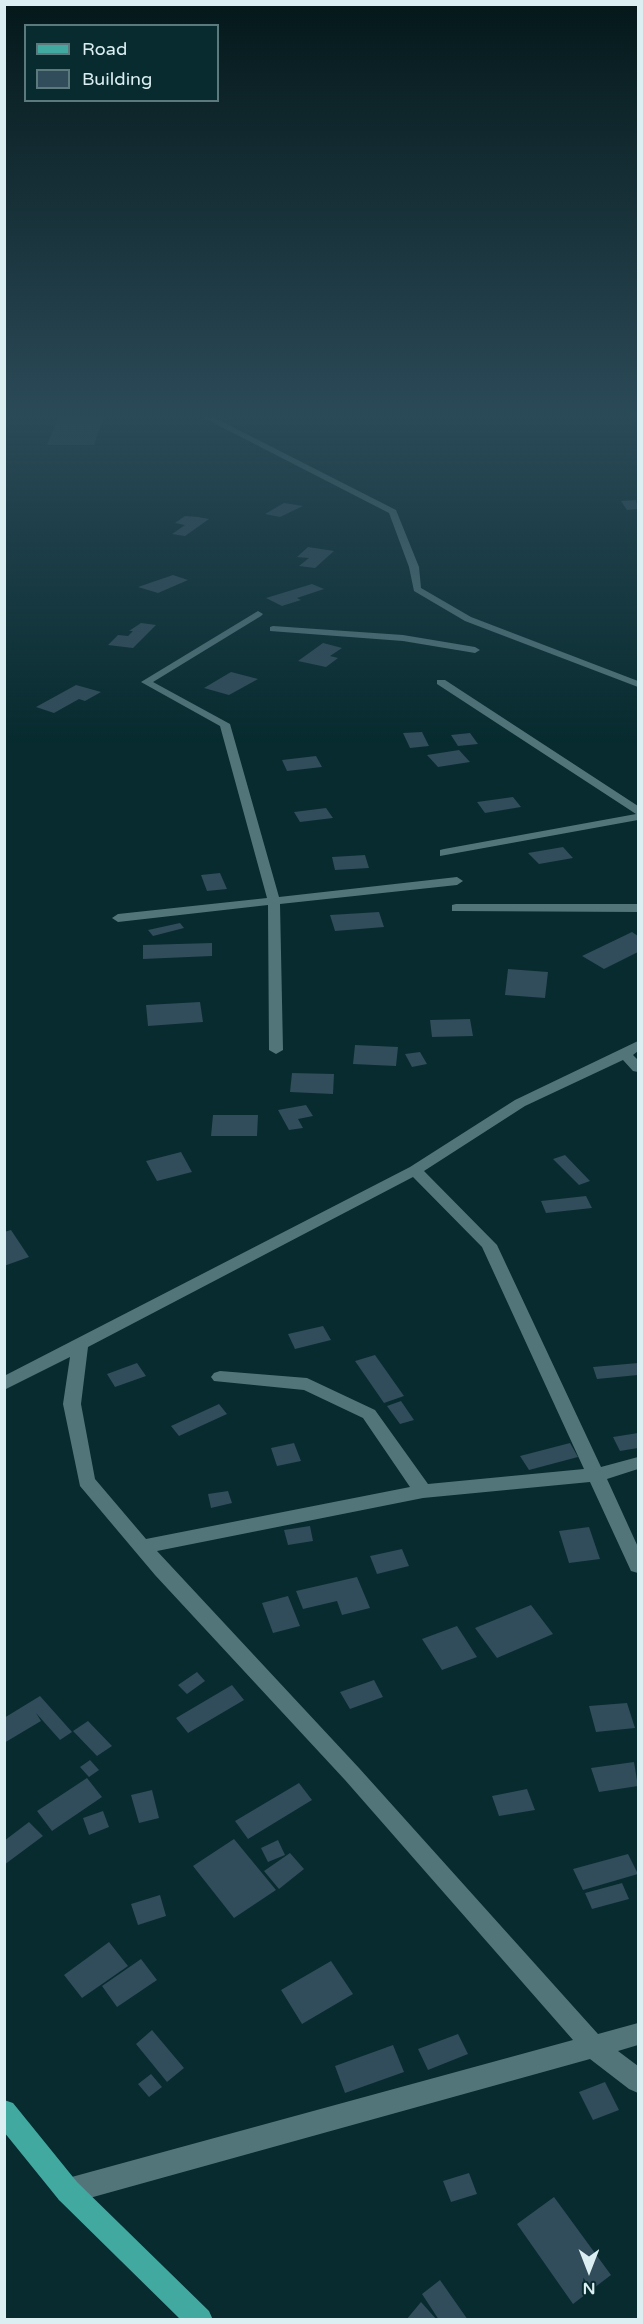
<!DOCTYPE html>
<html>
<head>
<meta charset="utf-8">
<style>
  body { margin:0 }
  #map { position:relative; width:643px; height:2324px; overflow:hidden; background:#072b2f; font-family:"Varela Round",sans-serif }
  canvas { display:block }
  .frame { position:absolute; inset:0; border:6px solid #dbeef1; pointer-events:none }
  .legend { position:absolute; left:24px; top:24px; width:195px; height:78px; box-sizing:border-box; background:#072b2f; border:2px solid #5c797d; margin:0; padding:8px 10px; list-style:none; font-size:18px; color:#dbeef1 }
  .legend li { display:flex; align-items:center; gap:12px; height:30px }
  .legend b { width:30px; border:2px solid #5c797d }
  .north { position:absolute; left:559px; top:2240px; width:60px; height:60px; -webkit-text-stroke:4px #072b2f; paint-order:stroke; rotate:180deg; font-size:16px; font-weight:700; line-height:24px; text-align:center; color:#dbeef1 }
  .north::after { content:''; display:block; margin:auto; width:21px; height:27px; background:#dbeef1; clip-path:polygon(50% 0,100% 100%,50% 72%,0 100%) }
</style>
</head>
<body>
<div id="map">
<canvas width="643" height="2324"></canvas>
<div class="frame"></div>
<ul class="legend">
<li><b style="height:8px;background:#42a9a0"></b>Road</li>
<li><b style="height:16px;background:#314c5a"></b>Building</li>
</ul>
<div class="north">N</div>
</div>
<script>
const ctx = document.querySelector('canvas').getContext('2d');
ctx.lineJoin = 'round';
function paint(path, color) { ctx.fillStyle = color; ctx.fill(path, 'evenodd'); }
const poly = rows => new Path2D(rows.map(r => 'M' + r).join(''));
const building = poly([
  [58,418,103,418,94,445,47,445],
  [636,500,638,509,627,510,621,501],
  [284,503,303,506,280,517,265,514],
  [185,516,198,517,209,519,185,536,172,534,185,525,175,523],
  [308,547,334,551,315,568,299,566,309,558,297,557],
  [173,575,188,580,158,593,138,587],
  [312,584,324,589,297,598,301,600,282,606,266,598],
  [141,623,156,625,133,648,108,645,118,635,128,636,133,631,129,631],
  [323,643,342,648,330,656,338,658,326,667,298,661],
  [231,672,258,679,229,695,204,688],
  [76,685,101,692,85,701,79,699,54,713,36,707],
  [422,732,429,746,410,748,403,733],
  [470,733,478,744,458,746,451,735],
  [459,750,470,762,438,767,427,755],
  [316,756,322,767,287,771,282,760],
  [513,797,521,807,485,813,477,802],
  [326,808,333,818,300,822,294,812],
  [563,847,573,858,539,864,528,853],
  [365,855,369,868,335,870,332,857],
  [220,873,227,889,207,891,201,875],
  [379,912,384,927,335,931,330,915],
  [180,923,184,928,153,936,148,930],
  [632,932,638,936,638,952,604,969,582,956],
  [212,943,212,956,143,959,143,945],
  [508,969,548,972,545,998,505,995],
  [200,1002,203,1022,148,1026,146,1005],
  [470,1019,473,1036,432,1037,430,1020],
  [355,1045,398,1047,396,1066,353,1064],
  [420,1052,427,1064,412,1067,405,1054],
  [292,1073,334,1074,333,1094,290,1092],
  [306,1105,313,1116,298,1119,303,1128,289,1130,278,1110],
  [213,1115,258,1115,257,1136,211,1136],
  [181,1152,192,1172,157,1181,146,1161],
  [565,1155,590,1181,579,1185,553,1159],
  [586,1196,592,1208,546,1213,541,1201],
  [11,1230,29,1257,4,1266,4,1232],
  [323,1326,331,1340,295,1349,288,1334],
  [375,1355,404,1396,384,1403,355,1361],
  [137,1363,146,1376,115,1387,107,1374],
  [638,1363,638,1375,597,1379,593,1367],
  [401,1401,414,1420,400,1424,387,1406],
  [219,1404,227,1414,179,1436,171,1426],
  [638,1433,638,1448,620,1451,613,1437],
  [294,1443,301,1461,277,1466,271,1448],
  [570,1443,578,1457,529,1470,520,1456],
  [228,1491,232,1503,211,1508,208,1494],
  [310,1526,313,1541,288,1545,284,1530],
  [589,1527,600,1559,569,1563,559,1531],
  [402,1549,409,1566,377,1574,370,1556],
  [357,1577,370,1608,342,1615,337,1601,303,1609,296,1591],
  [288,1596,300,1626,273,1633,262,1603],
  [531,1605,553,1634,497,1658,475,1628],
  [457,1626,477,1657,442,1670,422,1639],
  [197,1672,205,1681,187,1694,178,1685],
  [374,1680,383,1697,350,1709,340,1692],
  [232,1685,244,1700,188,1733,176,1718],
  [40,1696,72,1732,60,1740,36,1713,41,1721,4,1743,4,1718],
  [627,1703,635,1728,596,1732,589,1706],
  [88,1721,112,1746,97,1756,73,1731],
  [90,1760,99,1770,89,1777,80,1767],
  [634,1762,638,1786,599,1792,591,1768],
  [87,1778,102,1797,52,1831,37,1811],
  [299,1783,312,1800,248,1839,235,1821],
  [527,1789,535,1810,499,1816,492,1796],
  [152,1790,159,1818,139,1823,131,1795],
  [103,1811,109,1827,89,1835,83,1818],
  [29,1822,43,1836,4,1865,4,1841],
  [234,1839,276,1890,234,1918,193,1866],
  [278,1840,285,1855,268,1862,261,1848],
  [290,1853,304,1869,279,1889,264,1871],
  [628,1854,638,1874,583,1890,573,1869],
  [622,1883,629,1899,592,1909,585,1893],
  [160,1895,166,1916,138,1925,131,1904],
  [109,1942,128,1966,82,1998,64,1975],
  [141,1959,157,1980,117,2007,102,1986],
  [331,1961,353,1994,302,2024,281,1990],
  [152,2030,184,2068,167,2082,136,2044],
  [458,2034,468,2054,428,2070,418,2049],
  [393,2045,404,2072,345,2093,335,2066],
  [151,2074,162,2087,149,2097,138,2084],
  [605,2082,619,2110,593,2120,579,2092],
  [469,2173,477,2194,451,2202,443,2181],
  [554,2197,611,2275,573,2304,517,2224],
  [440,2280,468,2320,439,2320,422,2294],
  [421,2302,437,2320,406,2320]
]);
const minor = poly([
  [204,418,215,418,396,510,419,567,421,588,471,617,638,681,638,687,465,621,414,591,409,567,389,513,204,418],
  [258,611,263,614,261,616,153,682,230,724,279,897,457,877,463,881,457,885,280,904,283,1050,276,1054,269,1050,268,905,118,922,112,918,118,914,267,898,220,726,141,682,258,611],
  [273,626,403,635,475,647,480,650,475,653,403,641,270,631,270,627,273,626],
  [437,680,445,680,638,806,638,820,440,856,440,850,444,849,636,814,437,684,437,680],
  [456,904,638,904,638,912,452,911,452,905,456,904],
  [638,1041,638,1051,633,1055,638,1060,638,1072,633,1071,623,1060,525,1106,424,1171,497,1245,601,1467,638,1457,638,1469,607,1479,638,1547,638,1573,631,1571,590,1482,423,1498,157,1551,359,1768,598,2034,638,2023,638,2045,618,2051,638,2066,638,2093,629,2089,590,2059,68,2204,59,2200,55,2191,59,2182,68,2178,573,2040,345,1780,155,1575,80,1486,63,1404,70,1357,4,1390,4,1376,410,1167,515,1100,638,1041],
  [413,1177,482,1247,584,1469,428,1484,375,1410,307,1378,220,1371,214,1373,211,1377,214,1381,304,1390,363,1418,410,1487,146,1539,95,1479,81,1404,88,1347,413,1177]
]);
const major = poly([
  [4,2100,13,2103,77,2182,209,2311,213,2320,181,2320,59,2200,4,2132,4,2100]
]);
paint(building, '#314c5a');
paint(minor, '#52757a');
paint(major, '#42a9a0');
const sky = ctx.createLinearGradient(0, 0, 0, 744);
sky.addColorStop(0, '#04181a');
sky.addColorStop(0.56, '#2b4a58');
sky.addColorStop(1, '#2b4a5800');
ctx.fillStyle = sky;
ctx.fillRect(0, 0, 643, 744);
</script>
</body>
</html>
